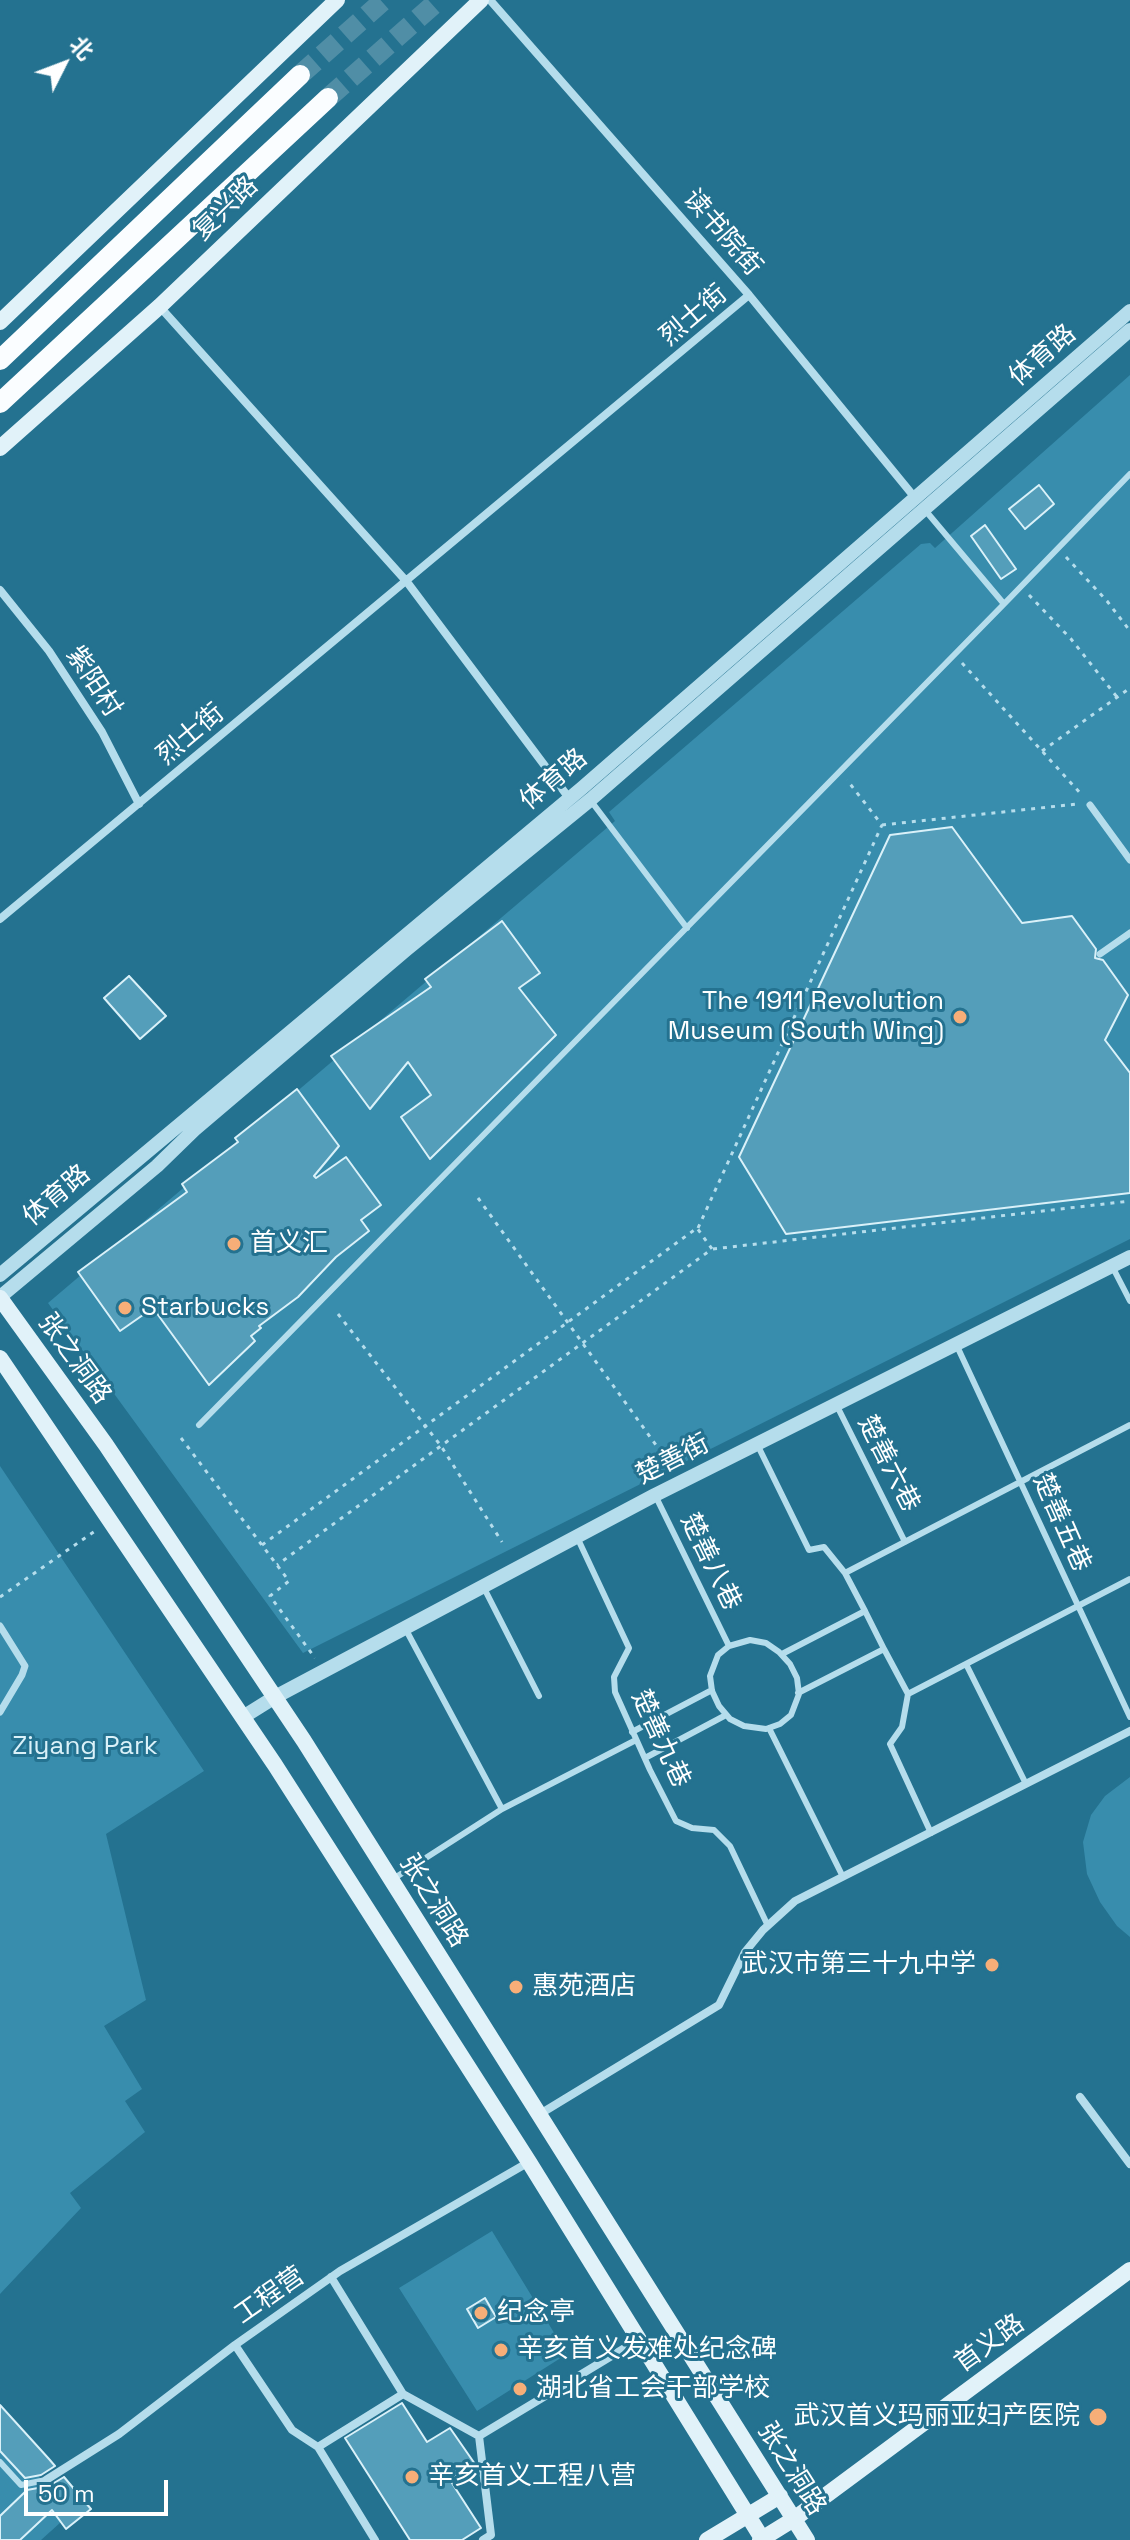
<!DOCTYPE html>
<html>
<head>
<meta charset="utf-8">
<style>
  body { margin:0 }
  #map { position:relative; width:1130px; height:2540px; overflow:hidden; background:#247290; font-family:"Space Grotesk","Noto Sans SC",sans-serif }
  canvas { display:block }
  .north { position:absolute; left:24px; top:24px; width:80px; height:80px; -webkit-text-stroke:6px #247290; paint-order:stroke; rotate:48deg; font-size:22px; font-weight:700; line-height:32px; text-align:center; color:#fff }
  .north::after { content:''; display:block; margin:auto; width:28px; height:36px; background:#fff; clip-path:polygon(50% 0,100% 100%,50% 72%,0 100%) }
  .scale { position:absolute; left:24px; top:2480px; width:144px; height:36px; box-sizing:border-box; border:4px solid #fff; border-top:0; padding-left:10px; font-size:24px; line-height:28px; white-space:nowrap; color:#fff; -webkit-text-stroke:6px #247290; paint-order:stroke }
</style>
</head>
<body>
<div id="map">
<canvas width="1130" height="2540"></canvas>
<div class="north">北</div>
<div class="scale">50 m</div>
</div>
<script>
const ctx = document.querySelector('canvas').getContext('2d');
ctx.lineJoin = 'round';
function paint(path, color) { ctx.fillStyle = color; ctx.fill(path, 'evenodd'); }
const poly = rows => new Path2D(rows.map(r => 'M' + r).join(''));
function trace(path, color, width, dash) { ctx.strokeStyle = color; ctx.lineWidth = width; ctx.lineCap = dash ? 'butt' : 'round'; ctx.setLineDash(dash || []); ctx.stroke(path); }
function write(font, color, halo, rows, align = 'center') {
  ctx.font = font + ' "Space Grotesk","Noto Sans SC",sans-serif'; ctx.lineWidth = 6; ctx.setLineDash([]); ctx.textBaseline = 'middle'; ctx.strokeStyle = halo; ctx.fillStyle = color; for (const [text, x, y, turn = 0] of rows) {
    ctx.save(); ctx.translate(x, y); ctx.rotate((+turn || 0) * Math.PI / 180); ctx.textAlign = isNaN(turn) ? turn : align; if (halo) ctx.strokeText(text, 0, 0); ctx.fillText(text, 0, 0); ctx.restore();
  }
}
const green = poly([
  [1130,375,1130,1239,303,1653,48,1303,615,821,609,812,921,544,930,543,935,548],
  [0,1466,204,1771,106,1834,146,2000,104,2026,142,2089,125,2101,145,2132,70,2193,81,2208,0,2294],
  [1130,1777,1130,1937,1117,1926,1100,1902,1087,1874,1083,1842,1091,1815,1105,1796],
  [492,2231,567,2354,477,2411,399,2288],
  [0,2405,49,2459,35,2472,50,2490,41,2498,61,2522,41,2540,0,2540]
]);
const building = poly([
  [1039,485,1054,504,1025,529,1009,509,1039,485],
  [985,525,1016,569,1001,579,971,536,985,525],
  [952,827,1022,923,1072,916,1096,949,1095,958,1103,960,1128,995,1105,1040,1130,1073,1130,1193,786,1234,739,1157,890,835,952,827],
  [502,921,540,973,519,988,556,1035,430,1159,401,1117,431,1095,408,1062,370,1109,331,1056,431,987,425,979,502,921],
  [129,976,166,1016,140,1039,104,998,129,976],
  [297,1089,339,1146,314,1176,316,1178,346,1157,381,1205,361,1220,369,1231,336,1257,298,1297,259,1326,261,1328,251,1336,255,1341,209,1385,153,1308,120,1331,78,1272,187,1192,182,1184,238,1142,235,1138,297,1089],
  [485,2298,496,2317,478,2328,467,2309,485,2298],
  [402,2403,427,2442,450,2428,475,2464,450,2480,481,2528,462,2540,410,2540,345,2438,402,2403],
  [0,2405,49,2459,55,2466,41,2475,25,2478,0,2451,0,2405],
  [64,2477,91,2509,66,2529,52,2510,20,2540,0,2540,0,2516,27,2490,49,2486,64,2477]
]);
const primaryTunnel = poly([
  [300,75,384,0],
  [328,98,439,0]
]);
const path = poly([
  [1066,557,1107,601,1130,631],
  [1029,595,1071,639,1117,697],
  [962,663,1081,794],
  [1042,751,1130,688],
  [882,825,1077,804],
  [478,1198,666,1459],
  [698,1228,882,825,847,780],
  [713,1249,1130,1201],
  [338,1314,441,1446,502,1542],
  [181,1438,289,1581,270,1596,315,1658],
  [262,1545,697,1228,712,1249,277,1565],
  [0,1597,95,1531]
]);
const service = poly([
  [1004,604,1130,474],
  [591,801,687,928],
  [1112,1266,1130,1301],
  [956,1344,1130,1717],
  [837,1406,905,1542],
  [199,1425,1004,604,925,510],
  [758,1446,809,1550,824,1547,845,1573],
  [655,1495,729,1646],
  [577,1537,629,1648,614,1677,615,1692,650,1770,676,1821,692,1828,714,1830,730,1846,768,1926],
  [484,1588,539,1696],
  [865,1611,884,1649],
  [405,1628,502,1809],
  [750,1640,766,1643,779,1652,790,1664,797,1678,799,1694,791,1715,780,1724,766,1729,744,1726,730,1719,719,1706,712,1691,710,1676,718,1655,729,1646,750,1640],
  [782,1654,865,1611,845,1573,1130,1425],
  [966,1664,1026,1784],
  [798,1693,884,1649,908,1694,1130,1579],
  [908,1694,902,1727,890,1744,931,1833],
  [769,1728,843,1877],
  [632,1732,712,1690],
  [645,1758,726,1715],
  [393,1879,502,1809,636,1740],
  [0,2462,21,2485,46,2480]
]);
const pedestrian = poly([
  [1090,805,1130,860],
  [1100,954,1130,933],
  [0,1626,25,1666,22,1675,0,1712]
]);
const minor = poly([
  [490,0,749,295,916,499],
  [160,307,407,582,569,798],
  [0,590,49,651,102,732,139,804],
  [0,919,749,295],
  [1080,2097,1130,2164],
  [540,2114,719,2005,745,1952,763,1930,795,1901,1130,1731],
  [331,2277,403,2394,479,2436],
  [235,2345,292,2430,318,2447,375,2540],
  [318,2447,403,2394],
  [46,2480,119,2434,235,2345,340,2271,529,2162],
  [483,2540,491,2535,479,2436,638,2340]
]);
const tertiary = poly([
  [0,1275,582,788,1130,311],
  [0,1297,157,1166,194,1130,407,949,590,800,1130,330],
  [243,1717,275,1697,655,1495,1130,1257]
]);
const secondary = poly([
  [0,322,337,0],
  [0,448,160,306,481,0],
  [0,1298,106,1445,304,1741,807,2540],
  [0,1358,275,1765,529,2162,763,2540],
  [707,2540,780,2496],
  [760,2540,794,2519,1130,2270]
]);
const primary = poly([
  [0,360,300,75],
  [0,403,328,98]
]);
const markers = [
  [960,1017,8,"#f7ae78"],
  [234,1244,8,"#f7ae78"],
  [125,1308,8,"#f7ae78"],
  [992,1965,8,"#f7ae78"],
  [516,1987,8,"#f7ae78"],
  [481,2313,8,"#f7ae78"],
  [501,2350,8,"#f7ae78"],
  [520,2389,8,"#f7ae78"],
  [1098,2417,10,"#f7ae78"],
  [412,2477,8,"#f7ae78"]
];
const streetNames = [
  ["复兴路",226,209,-44],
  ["读书院街",722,233,49],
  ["烈士街",694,316,-40],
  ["体育路",1043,356,-41],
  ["紫阳村",93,682,57],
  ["烈士街",191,735,-40],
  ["体育路",554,780,-40],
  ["体育路",57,1196,-40],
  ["张之洞路",74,1359,54],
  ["楚善街",673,1460,-27],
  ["楚善六巷",888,1464,63],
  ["楚善五巷",1061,1523,66],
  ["楚善八巷",710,1562,64],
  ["楚善九巷",660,1739,65],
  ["张之洞路",433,1901,58],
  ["工程营",270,2296,-35],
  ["首义路",990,2344,-36],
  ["张之洞路",791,2469,58]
];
const poiNames = [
  ["The 1911 Revolution",944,1002,"right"],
  ["Museum (South Wing)",944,1032,"right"],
  ["首义汇",250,1244],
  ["Starbucks",141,1308],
  ["武汉市第三十九中学",976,1965,"right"],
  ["惠苑酒店",532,1987],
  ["纪念亭",497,2313],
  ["辛亥首义发难处纪念碑",517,2350],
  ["湖北省工会干部学校",536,2389],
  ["武汉首义玛丽亚妇产医院",1080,2417,"right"],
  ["辛亥首义工程八营",428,2477]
];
const parkNames = [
  ["Ziyang Park",85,1747]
];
paint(green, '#388dad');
paint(building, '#549eba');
trace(building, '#daf1f9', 2);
trace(primaryTunnel, '#508ea6', 20, [20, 10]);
trace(path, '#b5ddec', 3, [4, 6]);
trace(service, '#b5ddec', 6);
trace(pedestrian, '#b5ddec', 7);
trace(minor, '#b5ddec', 8);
trace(tertiary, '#b5ddec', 14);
trace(secondary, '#e1f2f9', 16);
trace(primary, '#fafdff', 20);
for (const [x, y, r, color] of markers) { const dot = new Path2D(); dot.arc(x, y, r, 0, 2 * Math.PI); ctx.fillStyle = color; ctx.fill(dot); trace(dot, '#247290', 3); }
write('26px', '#fff', '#247290', streetNames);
write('26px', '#fff', '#247290', poiNames, 'left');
write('26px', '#daf1f9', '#247290', parkNames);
</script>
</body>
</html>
